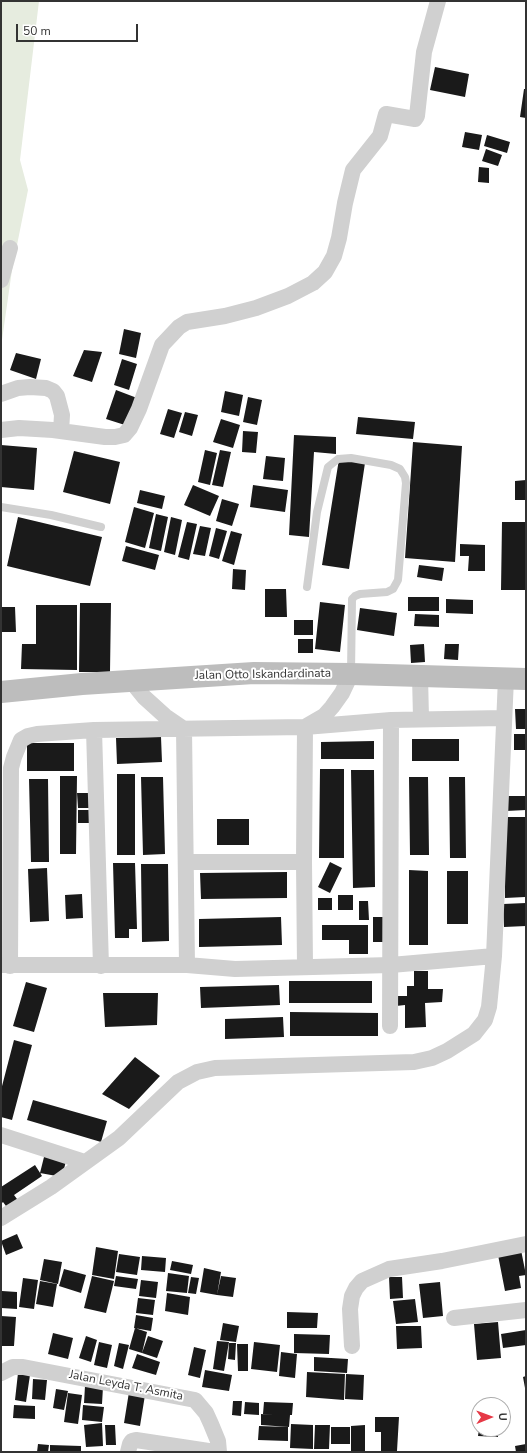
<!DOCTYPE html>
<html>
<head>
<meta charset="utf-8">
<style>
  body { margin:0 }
  #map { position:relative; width:527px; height:1453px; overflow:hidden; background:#fff; font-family:"Nunito Sans",sans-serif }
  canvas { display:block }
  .frame { position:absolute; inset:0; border:2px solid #333; pointer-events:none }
  .north { position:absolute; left:471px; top:1397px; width:40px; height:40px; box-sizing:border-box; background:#fff; border:1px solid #adadad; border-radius:50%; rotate:89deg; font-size:11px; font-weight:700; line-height:16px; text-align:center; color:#333 }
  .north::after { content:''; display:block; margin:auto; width:14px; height:18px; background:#e63946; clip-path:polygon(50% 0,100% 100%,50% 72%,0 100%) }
  .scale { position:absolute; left:16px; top:24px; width:122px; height:18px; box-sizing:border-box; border:2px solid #333; border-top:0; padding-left:5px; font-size:12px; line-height:14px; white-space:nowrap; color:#333; -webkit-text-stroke:3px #fff; paint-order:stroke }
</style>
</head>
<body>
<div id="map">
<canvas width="527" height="1453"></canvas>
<div class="frame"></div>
<div class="north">U</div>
<div class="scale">50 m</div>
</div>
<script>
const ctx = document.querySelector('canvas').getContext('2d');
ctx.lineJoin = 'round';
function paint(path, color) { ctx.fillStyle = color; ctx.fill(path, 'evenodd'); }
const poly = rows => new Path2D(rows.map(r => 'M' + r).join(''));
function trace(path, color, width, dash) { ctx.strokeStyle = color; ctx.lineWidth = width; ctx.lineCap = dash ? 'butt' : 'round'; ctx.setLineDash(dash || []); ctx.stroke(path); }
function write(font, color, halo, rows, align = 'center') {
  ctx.font = font + ' "Nunito Sans",sans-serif'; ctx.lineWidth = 4; ctx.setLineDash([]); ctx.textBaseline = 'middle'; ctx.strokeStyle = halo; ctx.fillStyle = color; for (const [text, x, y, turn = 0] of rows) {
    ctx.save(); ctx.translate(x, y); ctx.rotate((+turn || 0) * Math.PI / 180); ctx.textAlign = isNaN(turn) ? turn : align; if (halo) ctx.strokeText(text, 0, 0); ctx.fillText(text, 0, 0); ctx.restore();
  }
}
const green = poly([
  [1,1,39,1,20,160,28,190,12,270,1,347]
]);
const building = poly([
  [435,67,469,74,465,97,430,90],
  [524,89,526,89,526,118,520,117],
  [465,132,482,135,479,150,462,147],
  [487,135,510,142,507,153,484,146],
  [486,149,502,155,498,166,482,161],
  [479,167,489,168,489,183,478,182],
  [124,329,141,333,136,358,119,354],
  [84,350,102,352,92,382,73,376],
  [16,353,41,359,36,379,10,370],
  [122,359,137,364,129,390,114,385],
  [116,390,137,398,128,426,106,419],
  [225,391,243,395,239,416,221,412],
  [248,397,262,400,257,425,243,422],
  [168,409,182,413,174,438,160,434],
  [185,412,198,415,192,436,179,432],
  [358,417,415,422,413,439,356,434],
  [221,419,240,425,233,448,213,442],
  [243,431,258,432,256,453,242,452],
  [294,435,336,437,336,454,314,452,309,537,289,535],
  [413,442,462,446,455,562,405,558],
  [1,445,37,448,34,490,1,487],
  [205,450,217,453,210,485,198,482],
  [220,450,231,452,223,487,212,485],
  [74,451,120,462,110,504,63,492],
  [266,456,285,458,283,481,263,479],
  [339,459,365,463,349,569,322,565],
  [526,480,526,500,515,500,515,481],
  [193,485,219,496,210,516,184,505],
  [253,485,288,490,285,512,250,507],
  [140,490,165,496,162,509,137,503],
  [222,499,239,504,232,526,216,521],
  [134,507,154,513,145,548,125,542],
  [156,514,168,517,161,551,149,548],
  [18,517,102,537,90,586,7,566],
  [171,517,182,520,175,555,164,552],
  [187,522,197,524,189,560,178,557],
  [502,522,526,522,526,590,501,590],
  [200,526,211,528,205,556,193,554],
  [216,528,227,531,219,559,209,556],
  [231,531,242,534,234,565,222,561],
  [460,544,485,545,485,571,468,571,469,556,460,556],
  [126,546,159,555,155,570,122,561],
  [419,565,444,568,442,581,417,577],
  [233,569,246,570,245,590,232,589],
  [265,589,286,589,287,617,265,617],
  [408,597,439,597,439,611,408,611],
  [446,599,473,600,473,614,446,613],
  [320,602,345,605,340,652,315,649],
  [80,603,111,603,110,672,79,672],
  [36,605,77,605,77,670,21,669,22,644,36,644],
  [1,607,15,607,16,632,1,632],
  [360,608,397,613,394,636,357,630],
  [415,614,439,615,439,627,414,626],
  [294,620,313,620,313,635,294,635],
  [298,639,313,639,313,653,298,653],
  [424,644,425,662,411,663,410,645],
  [445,644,459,644,458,660,444,659],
  [515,709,526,709,526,729,516,729],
  [514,734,526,734,526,750,514,750],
  [161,737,162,762,117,764,116,738],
  [412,739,459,739,459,761,412,761],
  [374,741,374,759,321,759,321,742],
  [27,743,74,743,74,771,27,771],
  [320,769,344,769,344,858,319,858],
  [351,770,374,770,375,887,353,888],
  [117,774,135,774,135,855,117,855],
  [60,776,77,776,76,854,60,854],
  [141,777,163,777,165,854,143,855],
  [409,777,428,777,429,855,410,855],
  [449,777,465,777,466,858,450,858],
  [29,779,48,779,49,862,31,862],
  [77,793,92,793,93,808,78,808],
  [506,796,526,796,526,810,506,811],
  [78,810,93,810,93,823,78,823],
  [505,817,525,817,525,897,505,898],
  [217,819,249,819,249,845,217,845],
  [330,862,342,868,330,893,318,887],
  [113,863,135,863,137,929,129,929,129,938,115,938],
  [141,864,168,864,169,941,142,942],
  [47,868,49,921,30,922,28,869],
  [409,870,428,871,428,945,409,945],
  [447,871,468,871,468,924,447,924],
  [287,872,287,898,201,899,200,873],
  [82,894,83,918,66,919,65,895],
  [338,895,353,895,353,910,338,910],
  [318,898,332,898,332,910,318,910],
  [359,901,368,901,369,920,359,920],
  [526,903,526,926,504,927,503,904],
  [281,917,282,945,199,947,199,919],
  [373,917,383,917,383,942,373,942],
  [322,925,368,925,368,954,349,954,349,940,322,940],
  [414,971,428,971,428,989,443,989,442,1002,425,1003,426,1027,405,1028,405,1005,396,1006,396,996,407,996,407,986,414,986],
  [289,981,372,981,372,1003,289,1003],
  [26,982,47,988,34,1032,13,1026],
  [279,985,280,1005,201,1008,200,987],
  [103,993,158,993,157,1025,105,1027],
  [290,1012,378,1013,378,1036,290,1036],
  [283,1017,284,1037,225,1039,225,1019],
  [14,1040,32,1045,12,1120,1,1117,1,1090],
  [135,1057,160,1076,129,1109,102,1094],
  [33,1100,107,1121,101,1142,27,1120],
  [45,1153,67,1157,62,1177,40,1173],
  [35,1165,42,1176,14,1195,20,1203,9,1210,3,1202,1,1204,1,1187],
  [17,1234,23,1248,6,1255,1,1241],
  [96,1247,118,1251,114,1279,92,1275],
  [521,1250,526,1275,519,1276,521,1288,505,1291,498,1255],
  [119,1254,140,1257,137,1275,116,1272],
  [142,1256,166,1258,165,1272,141,1270],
  [44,1259,62,1262,58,1284,40,1280],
  [172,1261,193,1265,191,1274,170,1270],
  [204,1268,221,1272,217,1295,200,1292],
  [64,1269,86,1275,81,1293,59,1286],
  [168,1273,189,1276,187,1293,166,1291],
  [92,1276,114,1281,106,1313,84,1308],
  [116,1276,138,1279,136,1289,114,1286],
  [221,1276,236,1278,233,1297,217,1295],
  [191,1277,199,1278,196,1294,188,1293],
  [389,1277,402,1277,403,1298,390,1299],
  [23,1278,38,1280,34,1309,19,1307],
  [141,1280,158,1282,156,1298,139,1296],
  [40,1281,57,1284,53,1307,36,1304],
  [440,1282,443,1316,423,1318,419,1284],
  [2,1291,17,1292,17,1309,1,1308],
  [167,1293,190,1297,188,1315,165,1311],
  [138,1298,155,1300,153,1315,136,1313],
  [415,1299,418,1322,396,1324,393,1301],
  [287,1312,318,1313,317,1328,287,1328],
  [136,1315,153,1318,151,1331,134,1328],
  [1,1316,16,1317,14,1346,1,1346],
  [498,1322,501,1358,477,1360,474,1324],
  [223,1323,239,1326,236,1342,220,1340],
  [396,1326,421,1326,422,1348,397,1349],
  [135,1328,147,1332,142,1353,129,1349],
  [526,1330,526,1345,503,1348,501,1334],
  [53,1333,73,1338,68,1359,48,1354],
  [294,1334,330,1335,329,1354,294,1353],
  [86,1336,97,1340,91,1362,79,1358],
  [148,1336,163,1341,157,1358,142,1353],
  [217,1341,229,1342,224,1371,213,1369],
  [99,1342,112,1345,107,1368,94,1365],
  [254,1342,280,1345,277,1372,251,1369],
  [119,1343,129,1345,123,1369,114,1366],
  [229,1343,236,1343,235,1360,228,1359],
  [237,1344,248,1344,248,1371,238,1371],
  [194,1347,206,1350,200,1378,188,1375],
  [281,1352,297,1354,295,1378,279,1376],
  [137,1354,160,1362,156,1375,132,1368],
  [314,1357,348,1359,347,1373,314,1371],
  [205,1370,232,1375,229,1391,202,1387],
  [307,1372,345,1374,344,1400,306,1397],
  [18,1373,30,1375,26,1402,15,1400],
  [346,1374,364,1375,363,1400,345,1399],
  [526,1376,526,1388,525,1388,523,1377],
  [33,1379,47,1380,45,1400,32,1399],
  [85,1386,103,1387,102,1404,84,1403],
  [56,1389,68,1391,64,1410,53,1408],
  [129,1392,145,1395,140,1426,124,1423],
  [68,1393,82,1395,78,1424,64,1422],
  [233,1401,242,1401,241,1416,232,1415],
  [245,1402,259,1403,259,1415,244,1414],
  [264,1402,293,1403,292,1415,290,1415,289,1427,261,1425,261,1414,274,1415,263,1414],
  [14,1405,35,1406,35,1419,13,1418],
  [83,1405,104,1407,102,1422,82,1420],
  [375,1417,399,1417,397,1451,381,1451,381,1432,375,1432],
  [102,1423,103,1446,86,1447,84,1425],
  [291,1424,313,1425,313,1449,290,1448],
  [105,1425,115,1425,116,1445,106,1445],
  [315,1425,330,1425,329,1449,314,1449],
  [365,1425,365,1451,351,1451,351,1426],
  [259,1426,288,1427,288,1441,258,1440],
  [331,1427,350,1427,350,1444,331,1444],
  [479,1429,498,1429,498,1437,478,1436],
  [38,1444,49,1445,48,1452,37,1452],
  [526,1444,526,1452,516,1452,515,1446],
  [50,1445,81,1446,81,1452,50,1452]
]);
const service = poly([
  [1,507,51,515,101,527],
  [307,587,317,512,328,467,338,459,351,458,391,465,400,469,405,477,406,483,398,580,393,589,387,592,360,594,355,596,352,599,351,673]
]);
const minor = poly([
  [1,280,10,248],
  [1,394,18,388,30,387,46,388,53,391,57,396,62,415,61,431],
  [1,430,19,428,53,430,105,437,115,437,124,435,130,428,139,409,162,345,179,327,187,322,225,316,256,308,288,296,313,283,325,272,334,256,339,238,345,203,353,170,380,136,386,114,415,119,417,116,424,52,438,1],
  [420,676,421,718],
  [131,681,144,697,165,716,184,729],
  [184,729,187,965,235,969,391,965,494,956,506,678],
  [94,730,101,966],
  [186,862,304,862],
  [1,965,187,965],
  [10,966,11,768,14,757,21,740,28,736,37,734,94,730,305,727,391,720,503,718],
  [305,966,304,862,305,727,324,716,332,707,342,693,351,674],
  [390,1026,391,720],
  [1,1135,85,1162],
  [1,1218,51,1187,119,1138,178,1082,197,1072,215,1068,414,1062,432,1058,447,1051,474,1034,485,1020,489,1007,494,956],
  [454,1318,526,1310],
  [352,1346,350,1309,352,1296,356,1288,362,1281,389,1269,442,1261,526,1244],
  [1,1373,13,1367,23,1367,195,1400,206,1413,211,1424,218,1441,219,1452],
  [128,1452,130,1444,132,1441,136,1440,215,1452]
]);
const secondary = poly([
  [1,692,82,684,254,673,351,674,526,679]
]);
const streetNames = [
  ["Jalan Otto Iskandardinata",263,675,-1],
  ["Jalan Leyda T. Asmita",126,1386,11]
];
paint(green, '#e6ecdf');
paint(building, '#1a1a1a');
trace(service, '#d0d0d0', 8);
trace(minor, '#d0d0d0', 16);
trace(secondary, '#bdbdbd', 22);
write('12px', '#333', '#fff', streetNames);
</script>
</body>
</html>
